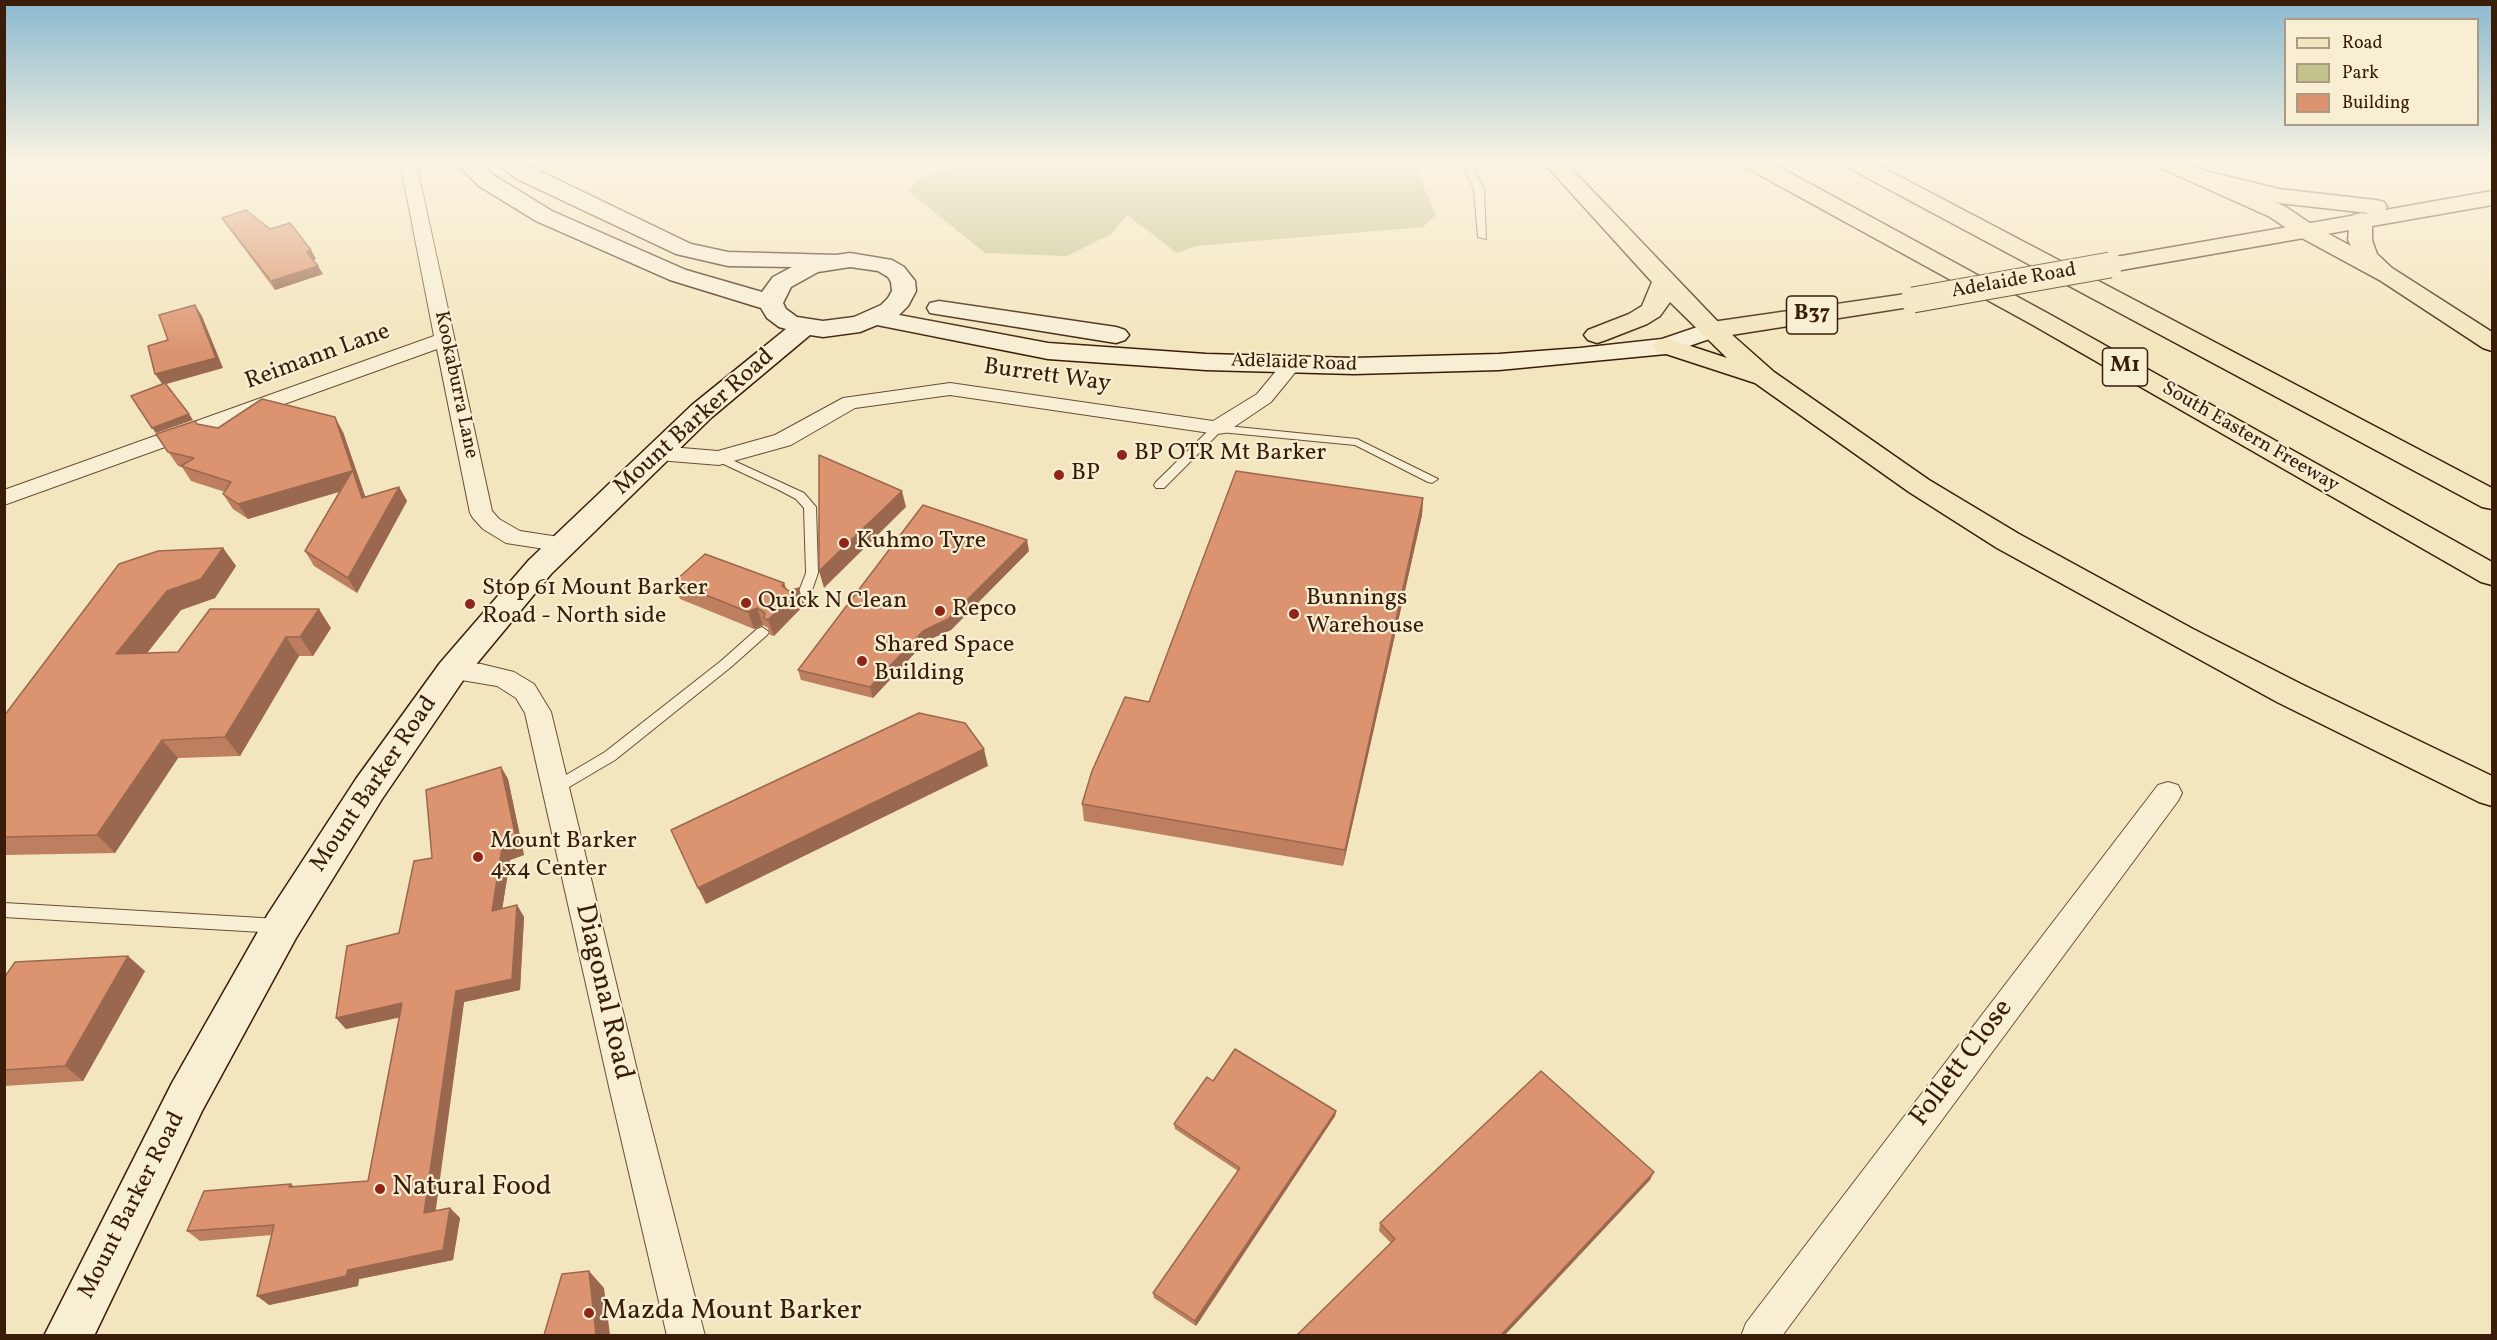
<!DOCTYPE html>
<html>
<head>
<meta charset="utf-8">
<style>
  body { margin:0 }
  #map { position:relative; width:2497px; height:1340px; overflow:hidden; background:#f3e5bd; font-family:Vollkorn,serif }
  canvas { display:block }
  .frame { position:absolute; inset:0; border:6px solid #3a1d08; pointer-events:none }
  .legend { position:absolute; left:2284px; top:18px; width:195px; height:108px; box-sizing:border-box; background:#f7eed4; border:2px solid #ab9a82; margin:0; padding:8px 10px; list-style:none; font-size:18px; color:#3a1d08 }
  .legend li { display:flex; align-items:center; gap:12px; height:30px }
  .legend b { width:30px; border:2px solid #ab9a82 }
</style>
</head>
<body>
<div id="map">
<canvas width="2497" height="1340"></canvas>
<div class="frame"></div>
<ul class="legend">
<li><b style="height:8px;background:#f3e5bd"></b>Road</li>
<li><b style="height:16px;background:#c2c28d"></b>Park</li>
<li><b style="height:16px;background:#dc9470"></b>Building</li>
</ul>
</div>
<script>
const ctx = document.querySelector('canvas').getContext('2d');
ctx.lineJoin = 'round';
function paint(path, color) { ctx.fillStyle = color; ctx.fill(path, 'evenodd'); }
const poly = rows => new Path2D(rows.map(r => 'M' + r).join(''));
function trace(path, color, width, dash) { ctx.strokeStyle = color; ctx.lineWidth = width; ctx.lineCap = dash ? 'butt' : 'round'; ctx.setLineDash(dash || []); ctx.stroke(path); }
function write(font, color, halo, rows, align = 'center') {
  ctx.font = font + ' Vollkorn,serif'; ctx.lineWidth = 4.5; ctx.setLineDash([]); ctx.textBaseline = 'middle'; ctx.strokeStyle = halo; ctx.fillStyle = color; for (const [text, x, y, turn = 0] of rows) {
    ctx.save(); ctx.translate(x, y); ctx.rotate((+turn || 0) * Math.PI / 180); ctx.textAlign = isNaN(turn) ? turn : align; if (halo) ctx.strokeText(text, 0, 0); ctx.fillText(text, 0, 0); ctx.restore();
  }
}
const green = poly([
  [963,163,1434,163,1418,169,1418,173,1436,215,1423,227,1196,246,1177,253,1127,215,1111,234,1067,256,985,253,907,190,921,178]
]);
const service = poly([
  [546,163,559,163,528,176,521,174,546,163],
  [1462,163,1471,163,1484,189,1486,239,1478,237,1474,189,1462,163],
  [1217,425,1357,439,1438,479,1432,483,1428,482,1355,445,1220,432,1164,488,1156,488,1154,485,1156,482,1213,426,1217,425],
  [719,454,804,493,816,507,818,573,811,593,801,605,796,606,790,602,799,591,806,573,804,508,796,499,779,490,715,460,715,456,719,454],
  [762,627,769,632,767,635,731,667,615,760,559,793,549,793,547,789,549,785,605,752,721,661,757,629,762,627],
  [4,903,279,919,285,921,287,926,285,931,279,933,4,917,4,903]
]);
const minor = poly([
  [403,163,415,163,417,167,492,511,499,519,520,531,572,539,576,544,572,549,564,552,506,543,483,529,473,518,470,513,437,349,4,505,4,490,434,336,401,167,403,163],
  [1292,358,1299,360,1302,364,1271,402,1225,433,1217,434,950,395,855,408,791,445,719,465,658,460,650,458,647,453,650,448,658,446,718,451,775,435,843,398,950,383,1213,421,1257,394,1285,360,1292,358],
  [452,662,481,664,514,672,534,684,551,712,642,1091,705,1336,667,1336,610,1091,525,713,516,698,497,686,443,677,439,671,443,665,452,662],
  [2168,782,2178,785,2182,793,2178,801,1782,1336,1741,1336,1746,1323,2158,785,2168,782]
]);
const secondary = poly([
  [456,163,479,163,495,176,552,211,686,270,762,292,773,277,792,267,728,266,676,254,517,179,497,163,523,163,691,244,728,252,836,255,850,253,892,260,904,267,915,281,916,291,908,306,899,315,1048,343,1206,354,1354,358,1499,354,1580,348,1662,339,1712,322,1721,325,1725,330,1721,335,1666,354,1499,370,1354,374,1206,370,1048,359,877,325,860,332,823,337,810,335,712,417,551,574,464,679,382,799,296,938,202,1111,94,1336,44,1336,172,1083,268,914,356,779,440,663,529,560,692,405,786,329,779,327,767,318,761,308,670,280,536,221,479,186,456,163],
  [850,267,878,271,888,277,891,282,892,291,888,298,881,305,854,317,823,321,797,317,786,309,783,303,791,287,818,272,850,267],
  [939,301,1116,327,1125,330,1129,335,1125,340,1116,343,930,313,927,308,930,303,939,301]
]);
const primary = poly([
  [2206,171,2279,189,2376,200,2384,202,2387,207,2385,210,2492,191,2492,205,2110,272,2102,270,2098,265,2102,260,2110,258,2368,213,2279,203,2198,183,2195,178,2198,173,2206,171],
  [1913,293,1922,295,1925,300,1922,305,1712,338,1703,335,1699,330,1703,325,1712,322,1913,293]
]);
const motorway = poly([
  [1544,163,1566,163,1721,325,1774,372,1929,480,2019,534,2193,629,2301,684,2492,776,2492,806,2479,802,2277,702,1997,548,1909,492,1755,383,1657,351,1653,346,1657,341,1666,338,1727,358,1670,302,1660,316,1647,324,1606,340,1597,343,1588,340,1584,335,1588,330,1629,314,1642,306,1652,282,1544,163],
  [1745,163,1772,163,2049,314,2492,562,2492,585,2481,582,2031,324,1747,168,1745,163],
  [1847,163,1874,163,2492,488,2492,509,2482,507,1849,168,1847,163],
  [2159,163,2188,163,2286,207,2314,226,2351,246,2348,240,2350,220,2353,215,2361,213,2369,215,2372,220,2372,240,2377,254,2392,268,2492,332,2492,351,2483,348,2381,281,2298,236,2270,217,2161,168,2159,163]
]);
const primaryBridge = poly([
  [1913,300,2110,265]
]);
const wall = poly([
  [222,218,270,229,311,250,316,259,313,260,323,274,275,290,227,226],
  [197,424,218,428,343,432,365,497,399,487,407,501,357,593,314,566,305,551,339,492,248,519,233,509,223,494,225,492,191,481,182,467,178,466,156,434],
  [1423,498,1422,515,1343,866,1084,821,1082,804,1149,702],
  [223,548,236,566,215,598,181,610,147,653,178,652,331,628,313,656,299,656,240,756,178,758,115,853,4,855,4,716],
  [1029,551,951,630,926,641,873,698,801,680,798,670],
  [674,582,784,583,786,588,804,605,774,636,770,635,768,628,763,625,754,629,680,599],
  [501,767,508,779,524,855,510,860,502,909,517,905,524,917,520,990,464,1002,435,1211,450,1208,460,1218,453,1260,359,1279,358,1286,269,1305,272,1235,200,1241,187,1231,291,1184,295,1187,368,1181,399,1017,346,1029,336,1018,399,933,432,858],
  [145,971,83,1081,4,1086,4,978],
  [1213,1081,1336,1111,1335,1116,1196,1326,1154,1298,1153,1293,1238,1171,1175,1129,1174,1124],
  [1650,1180,1391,1243,1379,1231,1380,1223]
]);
const shadedWall = poly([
  [311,250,316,259,312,260,307,252],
  [318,266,323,274,275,290,271,281],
  [195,305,202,316,223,368,163,385,155,374],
  [189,414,193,420,156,433,152,428],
  [335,417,343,432,371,513,362,498,358,486,248,519,238,504],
  [399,487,407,501,357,593,348,578],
  [902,491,906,507,824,588,819,571],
  [1423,498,1422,515,1343,866,1345,850],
  [1027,540,1029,551,951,630,926,641,873,698,870,687,923,631],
  [223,548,236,566,215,598,181,610,132,672,116,654,167,591],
  [784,583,789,598,799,588,804,605,774,636,768,620],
  [757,608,763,625,754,629,748,612],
  [319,609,331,628,313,656,300,637],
  [286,637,299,656,240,756,225,737],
  [162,740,178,758,115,853,97,835],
  [984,749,988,766,706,904,698,888],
  [501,767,508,779,524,855,510,860,500,923,492,911],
  [517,905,524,917,520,990,464,1002,434,1223,424,1213,456,991],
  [128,956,145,971,83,1081,65,1066],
  [402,1003,411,1015,346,1029,336,1018],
  [1336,1111,1335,1116,1196,1326,1195,1321],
  [1654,1172,1650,1180,1505,1335,1501,1335],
  [450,1208,460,1218,453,1260,359,1279,358,1286,269,1305,257,1296,348,1270],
  [589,1271,604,1288,610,1335,596,1335]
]);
const building = poly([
  [246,210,270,229,290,223,311,250,307,252,318,266,271,281,222,218,246,210],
  [195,305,216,358,155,374,148,346,168,340,159,315,195,305],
  [165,383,189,414,152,428,131,396,165,383],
  [262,399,335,417,362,498,399,487,348,578,305,551,352,471,238,504,223,494,231,482,181,466,194,458,168,452,156,434,195,421,197,424,218,428,262,399],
  [819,455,902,491,819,571,819,455],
  [1236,471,1423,498,1345,850,1082,804,1092,771,1125,697,1149,702,1236,471],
  [923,505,1027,540,948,619,923,631,870,687,798,670,923,505],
  [223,548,201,579,167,591,116,654,178,652,210,609,319,609,300,637,286,637,225,737,162,740,97,835,4,837,4,716,119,564,158,551,223,548],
  [705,554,784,583,782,586,789,591,799,588,768,620,764,618,765,613,757,608,748,612,674,582,705,554],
  [919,713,965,723,984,749,698,888,671,830,919,713],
  [501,767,517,843,502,848,492,911,517,905,512,979,456,991,424,1213,450,1208,443,1250,348,1270,346,1276,257,1296,274,1225,187,1231,204,1191,291,1184,289,1187,368,1181,402,1003,336,1018,347,946,399,933,414,861,432,858,426,790,501,767],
  [128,956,65,1066,4,1070,4,978,15,962,128,956],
  [1235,1049,1336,1111,1195,1321,1153,1293,1240,1168,1174,1124,1207,1077,1213,1081,1235,1049],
  [1541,1071,1654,1172,1501,1335,1297,1335,1395,1239,1380,1223,1541,1071],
  [589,1271,596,1335,544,1335,562,1274,589,1271]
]);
const markers = [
  [1122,455,6,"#8f2418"],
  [1059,475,6,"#8f2418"],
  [844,543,6,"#8f2418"],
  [746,603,6,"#8f2418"],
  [470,604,6,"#8f2418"],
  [940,611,6,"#8f2418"],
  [1294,614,6,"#8f2418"],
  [862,661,6,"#8f2418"],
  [478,857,6,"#8f2418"],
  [380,1189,6,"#8f2418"],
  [589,1313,6,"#8f2418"]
];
const farStreetnames = [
  ["Adelaide Road",2014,282,-10],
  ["Adelaide Road",1294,364,2],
  ["Kookaburra Lane",455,385,78],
  ["South Eastern Freeway",2250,438,30]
];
const shields = [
  [1812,315,51],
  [2125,367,45]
];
const shieldNames = [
  ["B37",1812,315],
  ["M1",2125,367]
];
const streetNames = [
  ["Reimann Lane",318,358,-20],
  ["Burrett Way",1047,377,8],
  ["Mount Barker Road",695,423,-42],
  ["Mount Barker Road",375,785,-56],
  ["Mount Barker Road",133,1206,-63]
];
const poiNames = [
  ["BP OTR Mt Barker",1134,455],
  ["BP",1071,475],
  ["Kuhmo Tyre",856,543],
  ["Stop 61 Mount Barker",482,590],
  ["Road - North side",482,618],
  ["Bunnings",1306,600],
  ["Warehouse",1306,628],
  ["Quick N Clean",758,603],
  ["Repco",952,611],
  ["Shared Space",874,647],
  ["Building",874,675],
  ["Mount Barker",490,843],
  ["4x4 Center",490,871]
];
const nearStreetnames = [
  ["Diagonal Road",602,992,77],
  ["Follett Close",1963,1064,-53]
];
const nearPoinames = [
  ["Natural Food",392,1189],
  ["Mazda Mount Barker",601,1313]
];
paint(green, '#c2c28d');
trace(service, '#684f35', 2);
trace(minor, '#684f35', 2);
trace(secondary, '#3a1d08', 3);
trace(primary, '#3a1d08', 3);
trace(motorway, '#3a1d08', 3);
paint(service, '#f7eed4');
paint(minor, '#f7eed4');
paint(secondary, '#f7eed4');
paint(primary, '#f3e5bd');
paint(motorway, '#f3e5bd');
trace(primaryBridge, '#3a1d08', 27, []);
trace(primaryBridge, '#f3e5bd', 25);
paint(wall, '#bd7f60');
paint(shadedWall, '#9a684e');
paint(building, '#dc9470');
trace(building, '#9a684e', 1.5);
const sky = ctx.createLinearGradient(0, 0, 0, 351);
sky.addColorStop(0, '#8ab9cf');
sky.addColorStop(0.46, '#faf3e1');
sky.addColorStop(1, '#faf3e100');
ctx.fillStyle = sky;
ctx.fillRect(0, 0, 2497, 351);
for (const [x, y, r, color] of markers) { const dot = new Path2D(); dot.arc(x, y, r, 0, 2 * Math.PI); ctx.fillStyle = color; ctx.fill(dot); trace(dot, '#f7eed4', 2); }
write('20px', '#3a1d08', '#f7eed4', farStreetnames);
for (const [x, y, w] of shields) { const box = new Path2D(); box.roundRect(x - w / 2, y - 19, w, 38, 4.5); ctx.fillStyle = '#f7eed4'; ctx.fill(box); trace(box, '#3a1d08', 1.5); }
write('bold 22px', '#3a1d08', null, shieldNames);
write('24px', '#3a1d08', '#f7eed4', streetNames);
write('24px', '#3a1d08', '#f7eed4', poiNames, 'left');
write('28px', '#3a1d08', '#f7eed4', nearStreetnames);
write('28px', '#3a1d08', '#f7eed4', nearPoinames, 'left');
</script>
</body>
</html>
